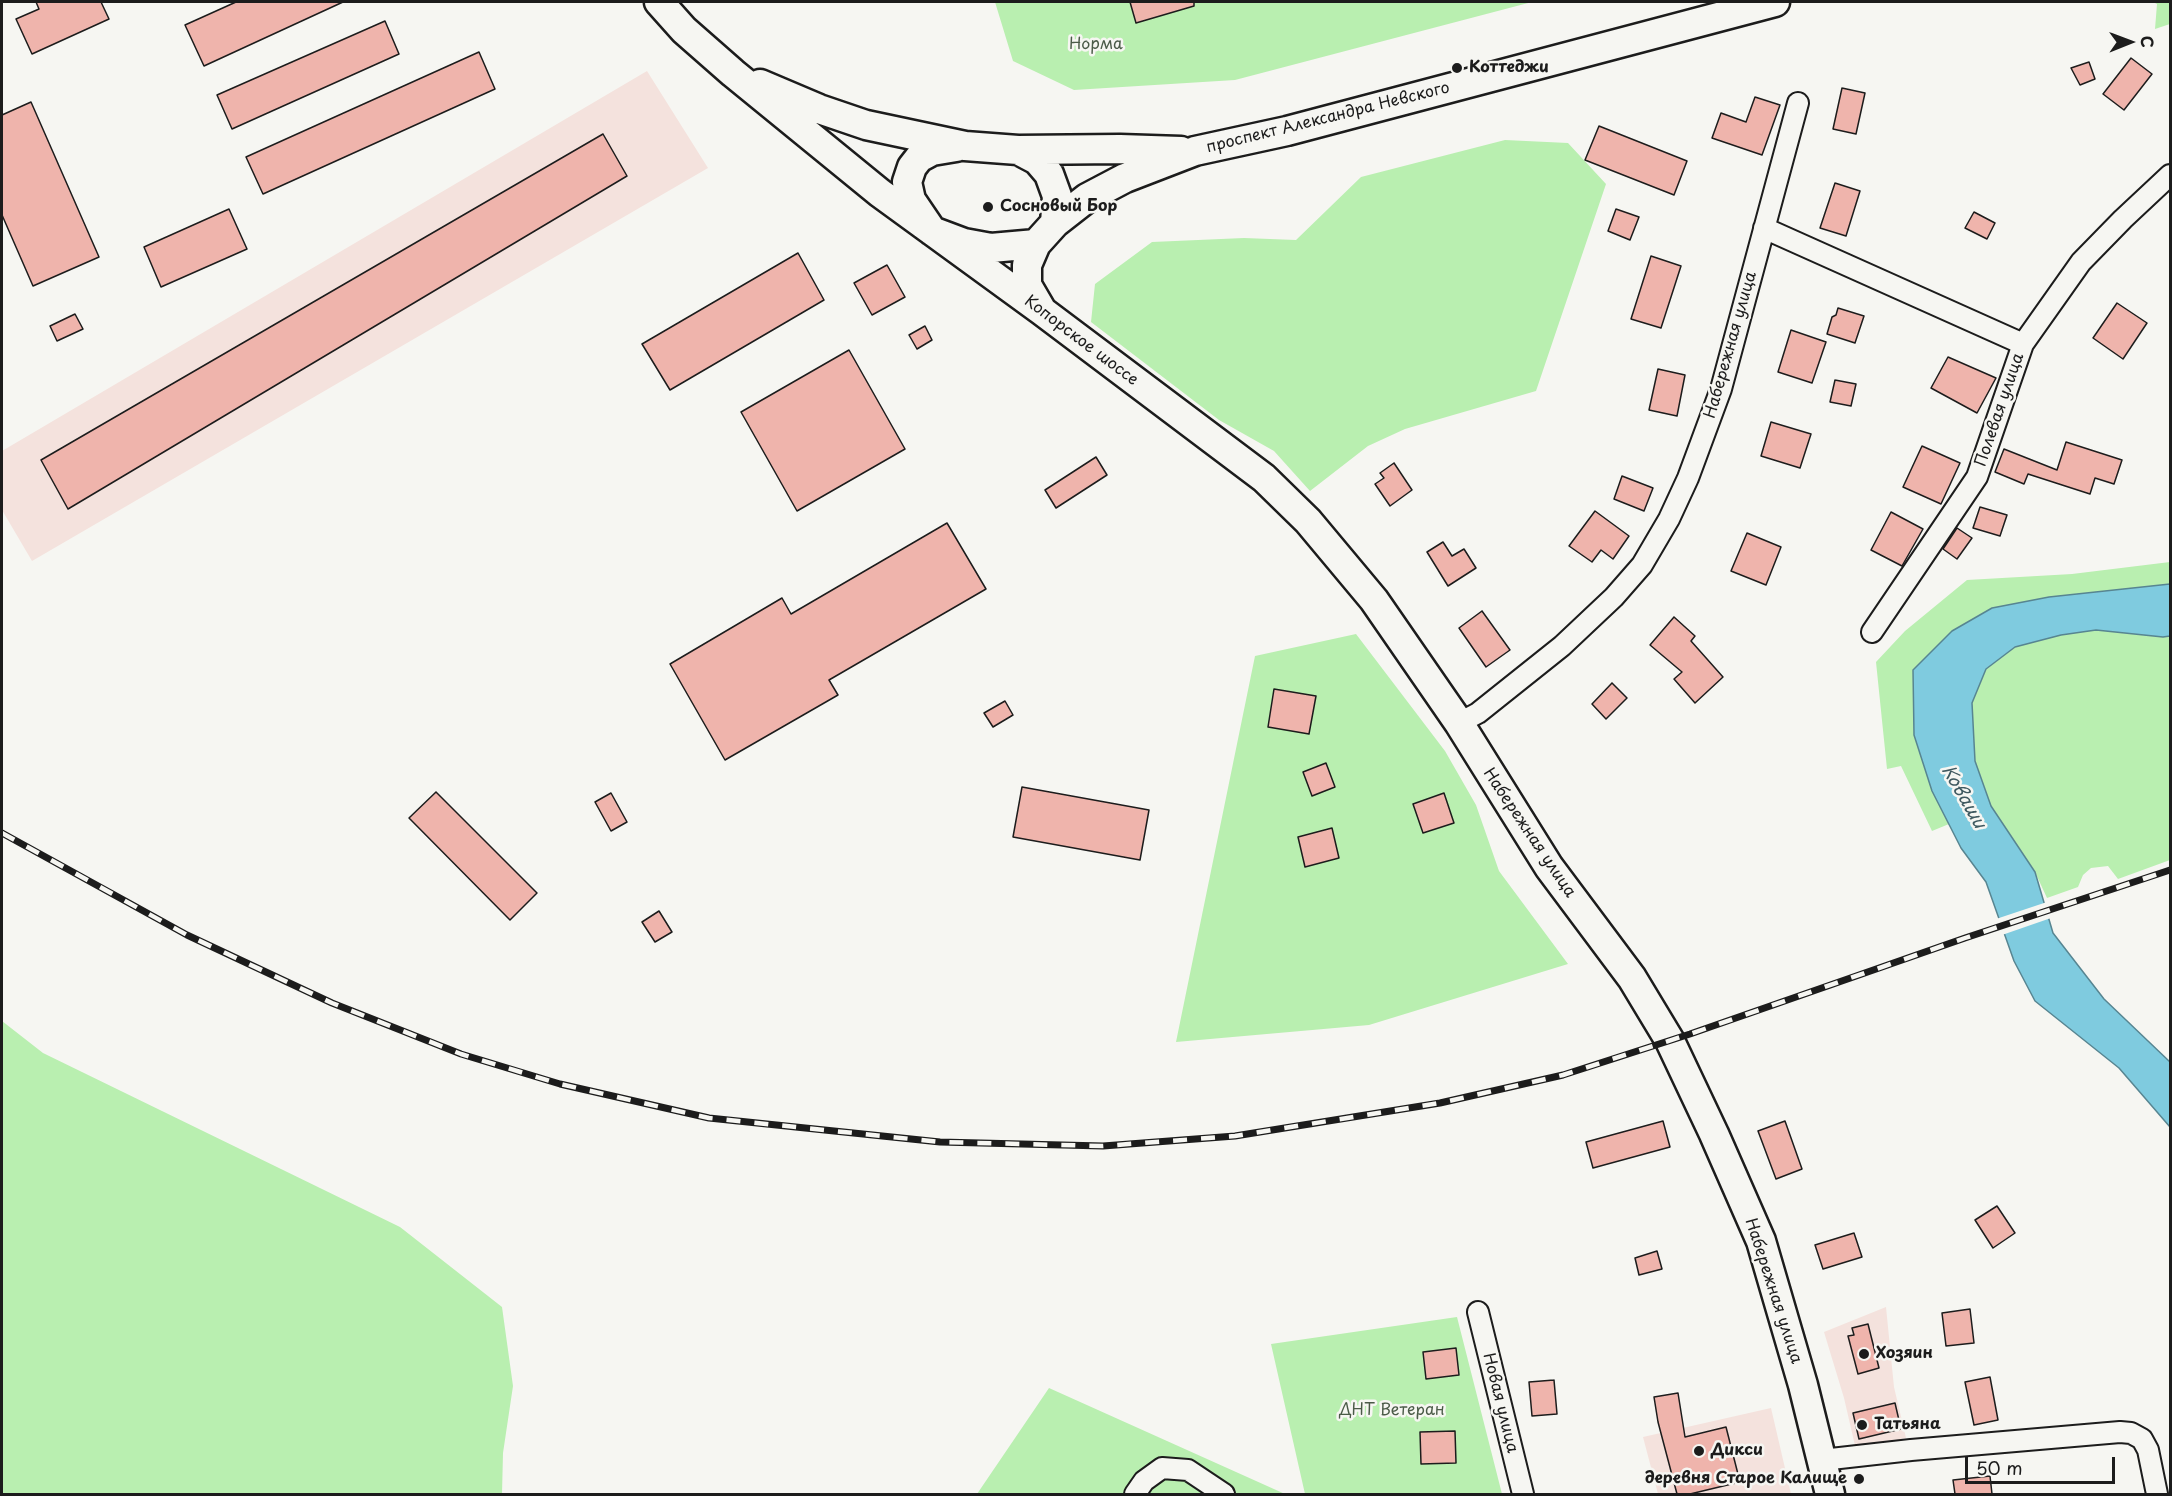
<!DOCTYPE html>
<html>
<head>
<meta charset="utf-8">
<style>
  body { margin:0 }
  #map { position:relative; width:2172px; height:1496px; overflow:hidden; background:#f6f6f2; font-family:"Playpen Sans",sans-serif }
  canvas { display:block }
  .frame { position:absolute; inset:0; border:3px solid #1c1c1c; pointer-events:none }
  .north { position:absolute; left:2100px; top:12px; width:60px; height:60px; -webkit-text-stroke:4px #f6f6f2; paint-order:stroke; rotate:89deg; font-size:16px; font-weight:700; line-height:24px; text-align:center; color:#1c1c1c }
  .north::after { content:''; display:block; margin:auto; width:21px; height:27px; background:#1c1c1c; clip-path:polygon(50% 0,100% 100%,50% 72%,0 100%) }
  .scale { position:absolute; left:1965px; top:1457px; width:150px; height:27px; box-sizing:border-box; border:3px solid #1c1c1c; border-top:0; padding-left:8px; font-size:18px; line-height:21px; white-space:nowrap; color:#1c1c1c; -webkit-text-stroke:4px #f6f6f2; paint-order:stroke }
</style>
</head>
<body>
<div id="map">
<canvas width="2172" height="1496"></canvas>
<div class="frame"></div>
<div class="north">С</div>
<div class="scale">50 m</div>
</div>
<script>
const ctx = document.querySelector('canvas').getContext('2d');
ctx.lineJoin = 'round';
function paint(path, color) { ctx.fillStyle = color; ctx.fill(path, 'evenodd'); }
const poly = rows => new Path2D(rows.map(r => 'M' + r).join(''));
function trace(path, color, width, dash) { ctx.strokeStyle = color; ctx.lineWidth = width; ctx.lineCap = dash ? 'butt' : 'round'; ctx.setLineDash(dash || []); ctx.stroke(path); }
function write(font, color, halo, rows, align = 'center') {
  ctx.font = font + ' "Playpen Sans",sans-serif'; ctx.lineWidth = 5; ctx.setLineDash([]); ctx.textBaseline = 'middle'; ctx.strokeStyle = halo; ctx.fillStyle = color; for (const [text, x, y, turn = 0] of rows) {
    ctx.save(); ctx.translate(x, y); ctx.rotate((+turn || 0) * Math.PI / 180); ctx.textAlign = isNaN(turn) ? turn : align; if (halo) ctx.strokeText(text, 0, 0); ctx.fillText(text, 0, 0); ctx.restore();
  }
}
const built = poly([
  [647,71,708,168,32,561,2,510,2,451],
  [1886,1307,1894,1387,1906,1438,1856,1450,1844,1398,1824,1332],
  [1771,1408,1791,1494,1658,1494,1643,1437]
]);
const green = poly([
  [995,2,1532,2,1235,80,1074,90,1013,61],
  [2153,2,2170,2,2170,24,2155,29,2157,4],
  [1505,140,1568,143,1606,184,1536,391,1405,429,1368,446,1310,491,1274,451,1219,420,1091,322,1095,284,1152,242,1244,238,1296,240,1361,177],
  [2170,562,2170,584,2049,597,1992,608,1932,791,1949,824,1932,831,1901,766,1887,769,1876,662,1905,631,1967,580,2072,574],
  [2096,630,2163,637,2170,636,2170,860,2118,879,2108,866,2091,868,2083,875,2078,887,2047,898,2035,872,1991,806,1975,761,1972,703,1986,669,2015,647,2061,635],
  [1356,634,1445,751,1476,805,1499,871,1568,964,1369,1025,1176,1042,1255,656],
  [2,1021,43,1053,400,1227,502,1307,513,1386,503,1453,502,1494,2,1494],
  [1457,1317,1502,1494,1305,1494,1271,1344],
  [1049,1388,1285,1494,977,1494]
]);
const water = poly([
  [2170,584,2170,636,2163,637,2096,630,2061,635,2015,647,1986,669,1972,703,1975,761,1991,806,2035,872,2053,933,2104,999,2170,1062,2170,1127,2119,1068,2035,1001,2014,961,1986,882,1961,848,1932,791,1914,735,1913,670,1952,631,1992,608,2049,597,2170,584]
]);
const pier = poly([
  [2047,902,2051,918,2002,935,1996,919]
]);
const building = poly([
  [36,2,101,2,109,19,32,54,16,19,39,9,36,2],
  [236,2,343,2,204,66,185,25,236,2],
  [1130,2,1194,2,1194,6,1136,23,1130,2],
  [385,21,399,54,232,129,217,95,385,21],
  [479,52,495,89,263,194,246,157,479,52],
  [2131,58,2152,74,2124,110,2103,94,2131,58],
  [2089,62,2095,79,2080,85,2071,68,2089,62],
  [1842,88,1865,93,1856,134,1833,129,1842,88],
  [1755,97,1780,105,1762,155,1712,138,1721,113,1746,122,1755,97],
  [31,102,99,257,33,286,2,215,2,115,31,102],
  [1599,126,1687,161,1674,195,1585,160,1599,126],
  [603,134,627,176,68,509,41,460,603,134],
  [1835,183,1860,191,1846,236,1820,228,1835,183],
  [229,209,247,249,161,287,144,247,229,209],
  [1616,209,1639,217,1630,240,1608,231,1616,209],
  [1974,212,1995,223,1987,239,1965,228,1974,212],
  [798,253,824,300,670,390,642,344,798,253],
  [1651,256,1681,266,1661,328,1631,319,1651,256],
  [887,265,905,297,872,315,854,283,887,265],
  [2117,303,2147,323,2123,359,2093,338,2117,303],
  [1838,308,1864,316,1855,343,1827,334,1832,317,1836,315,1838,308],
  [75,314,83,329,57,341,50,326,75,314],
  [925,326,932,340,917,349,909,335,925,326],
  [1791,330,1826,342,1812,383,1778,372,1791,330],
  [849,350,905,449,797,511,741,412,849,350],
  [1948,357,1996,378,1977,413,1931,388,1948,357],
  [1658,369,1685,375,1677,416,1649,410,1658,369],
  [1835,380,1856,384,1851,406,1830,402,1835,380],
  [1771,422,1811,434,1800,468,1761,456,1771,422],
  [2066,442,2122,460,2114,484,2095,478,2090,494,2028,474,2024,484,1995,472,2004,449,2057,470,2066,442],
  [1922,446,1960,463,1941,504,1903,487,1922,446],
  [1096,457,1107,475,1056,508,1045,490,1096,457],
  [1394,463,1412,490,1390,506,1375,484,1384,478,1380,473,1394,463],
  [1622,476,1653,488,1644,511,1614,499,1622,476],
  [1980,507,2007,515,2000,536,1973,528,1980,507],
  [1595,511,1629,536,1613,559,1601,550,1592,562,1569,546,1595,511],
  [1891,512,1923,529,1902,566,1871,550,1891,512],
  [947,523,986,589,829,680,838,695,725,760,670,664,782,598,791,614,947,523],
  [1957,528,1972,538,1957,559,1943,549,1957,528],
  [1747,533,1781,547,1766,585,1731,571,1747,533],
  [1443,542,1452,556,1464,549,1476,568,1448,586,1427,552,1443,542],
  [1482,611,1510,650,1486,667,1459,628,1482,611],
  [1674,617,1695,636,1691,641,1723,677,1695,703,1674,679,1682,672,1650,645,1674,617],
  [1612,683,1627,698,1606,719,1592,704,1612,683],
  [1274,689,1316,696,1309,734,1268,727,1274,689],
  [1005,701,1013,715,993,727,984,713,1005,701],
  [1326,763,1335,787,1312,796,1303,772,1326,763],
  [1022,787,1149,810,1140,860,1013,837,1022,787],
  [436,792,537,893,510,920,409,818,436,792],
  [611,793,627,822,611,831,595,802,611,793],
  [1444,793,1454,823,1423,833,1413,804,1444,793],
  [1332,828,1339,858,1305,867,1298,837,1332,828],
  [659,911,672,932,655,942,642,922,659,911],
  [1663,1121,1670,1147,1593,1168,1586,1142,1663,1121],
  [1785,1121,1802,1169,1776,1179,1758,1131,1785,1121],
  [1997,1206,2015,1233,1993,1248,1975,1220,1997,1206],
  [1854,1233,1862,1257,1823,1269,1815,1245,1854,1233],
  [1657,1251,1662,1269,1639,1275,1635,1258,1657,1251],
  [1970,1309,1974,1343,1946,1346,1942,1313,1970,1309],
  [1868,1324,1879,1368,1858,1374,1848,1336,1854,1335,1852,1328,1868,1324],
  [1456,1348,1459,1375,1426,1379,1423,1352,1456,1348],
  [1990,1377,1998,1420,1974,1425,1965,1382,1990,1377],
  [1554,1380,1557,1414,1532,1416,1529,1382,1554,1380],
  [1678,1393,1685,1437,1726,1427,1740,1482,1690,1494,1677,1494,1658,1422,1654,1397,1678,1393],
  [1895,1403,1901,1429,1859,1439,1853,1413,1895,1403],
  [1455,1431,1456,1463,1421,1464,1420,1432,1455,1431],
  [1990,1476,1992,1494,1955,1494,1953,1480,1990,1476]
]);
const minor = poly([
  [1764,228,2023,344],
  [1872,632,1977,477,2023,344,2081,262,2123,219,2170,175],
  [1459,723,1478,713,1562,646,1614,597,1642,565,1669,519,1688,478,1721,389,1798,103],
  [1478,1312,1523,1494],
  [1822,1460,1911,1450,2120,1432,2131,1433,2142,1439,2148,1450,2157,1494],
  [1135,1494,1144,1481,1162,1468,1188,1470,1224,1494]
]);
const secondary = poly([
  [659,2,684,30,733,73,880,193,1042,311,1264,478,1308,521,1374,600,1459,723,1549,867,1632,978,1670,1041,1714,1134,1761,1241,1803,1385,1830,1494],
  [760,84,819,109,866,125,965,146,1018,150,1120,149,1181,151],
  [956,147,932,151,919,158,912,167,907,182,911,200,932,231,964,243,991,248,1036,244],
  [1018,150,1037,160,1049,174,1057,196,1055,223],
  [1041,309,1027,285,1027,265,1036,244,1055,223,1087,198,1125,178,1195,151,1287,131,1775,2]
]);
const rail = poly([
  [2,833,187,935,332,1003,461,1054,560,1084,709,1118,940,1142,1103,1146,1235,1136,1440,1103,1563,1075,1690,1034,1965,938,2170,870]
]);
const markers = [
  [1457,68,6,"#1c1c1c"],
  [988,207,6,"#1c1c1c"],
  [1864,1354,6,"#1c1c1c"],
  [1862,1425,6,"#1c1c1c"],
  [1699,1451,6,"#1c1c1c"],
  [1859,1479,6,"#1c1c1c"]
];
const parkNames = [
  ["Норма",1096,45],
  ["ДНТ Ветеран",1392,1411]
];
const poiNames = [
  ["Коттеджи",1469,68],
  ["Сосновый Бор",1000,207],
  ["Хозяин",1876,1354],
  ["Татьяна",1874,1425],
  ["Дикси",1711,1451],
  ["деревня Старое Калище",1847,1479,"right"]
];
const streetNames = [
  ["проспект Александра Невского",1328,118,-14],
  ["Копорское шоссе",1081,341,37],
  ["Набережная улица",1731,345,-74],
  ["Полевая улица",2000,410,-71],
  ["Набережная улица",1529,833,56],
  ["Набережная улица",1773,1291,72],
  ["Новая улица",1500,1403,76]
];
const waterNames = [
  ["Коваши",1963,797,60]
];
paint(built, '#f4e2dd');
paint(green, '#b9efb0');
paint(water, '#7fcbdf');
trace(water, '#578591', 1.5);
paint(pier, '#f6f6f2');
paint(building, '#efb4ac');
trace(building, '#1c1c1c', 1.5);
trace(minor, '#1c1c1c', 24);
trace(secondary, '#1c1c1c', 33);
trace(minor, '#f6f6f2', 20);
trace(secondary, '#f6f6f2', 28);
trace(rail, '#1c1c1c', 7);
trace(rail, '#f6f6f2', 4.5, [14]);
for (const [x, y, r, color] of markers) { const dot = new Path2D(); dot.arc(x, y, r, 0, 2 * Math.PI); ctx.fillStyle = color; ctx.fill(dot); trace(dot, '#f6f6f2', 2); }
write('16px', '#4b5b48', '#f6f6f2', parkNames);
write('bold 16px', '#1c1c1c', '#f6f6f2', poiNames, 'left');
write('16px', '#1c1c1c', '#f6f6f2', streetNames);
write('italic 18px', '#3f5960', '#f6f6f2', waterNames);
</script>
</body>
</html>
